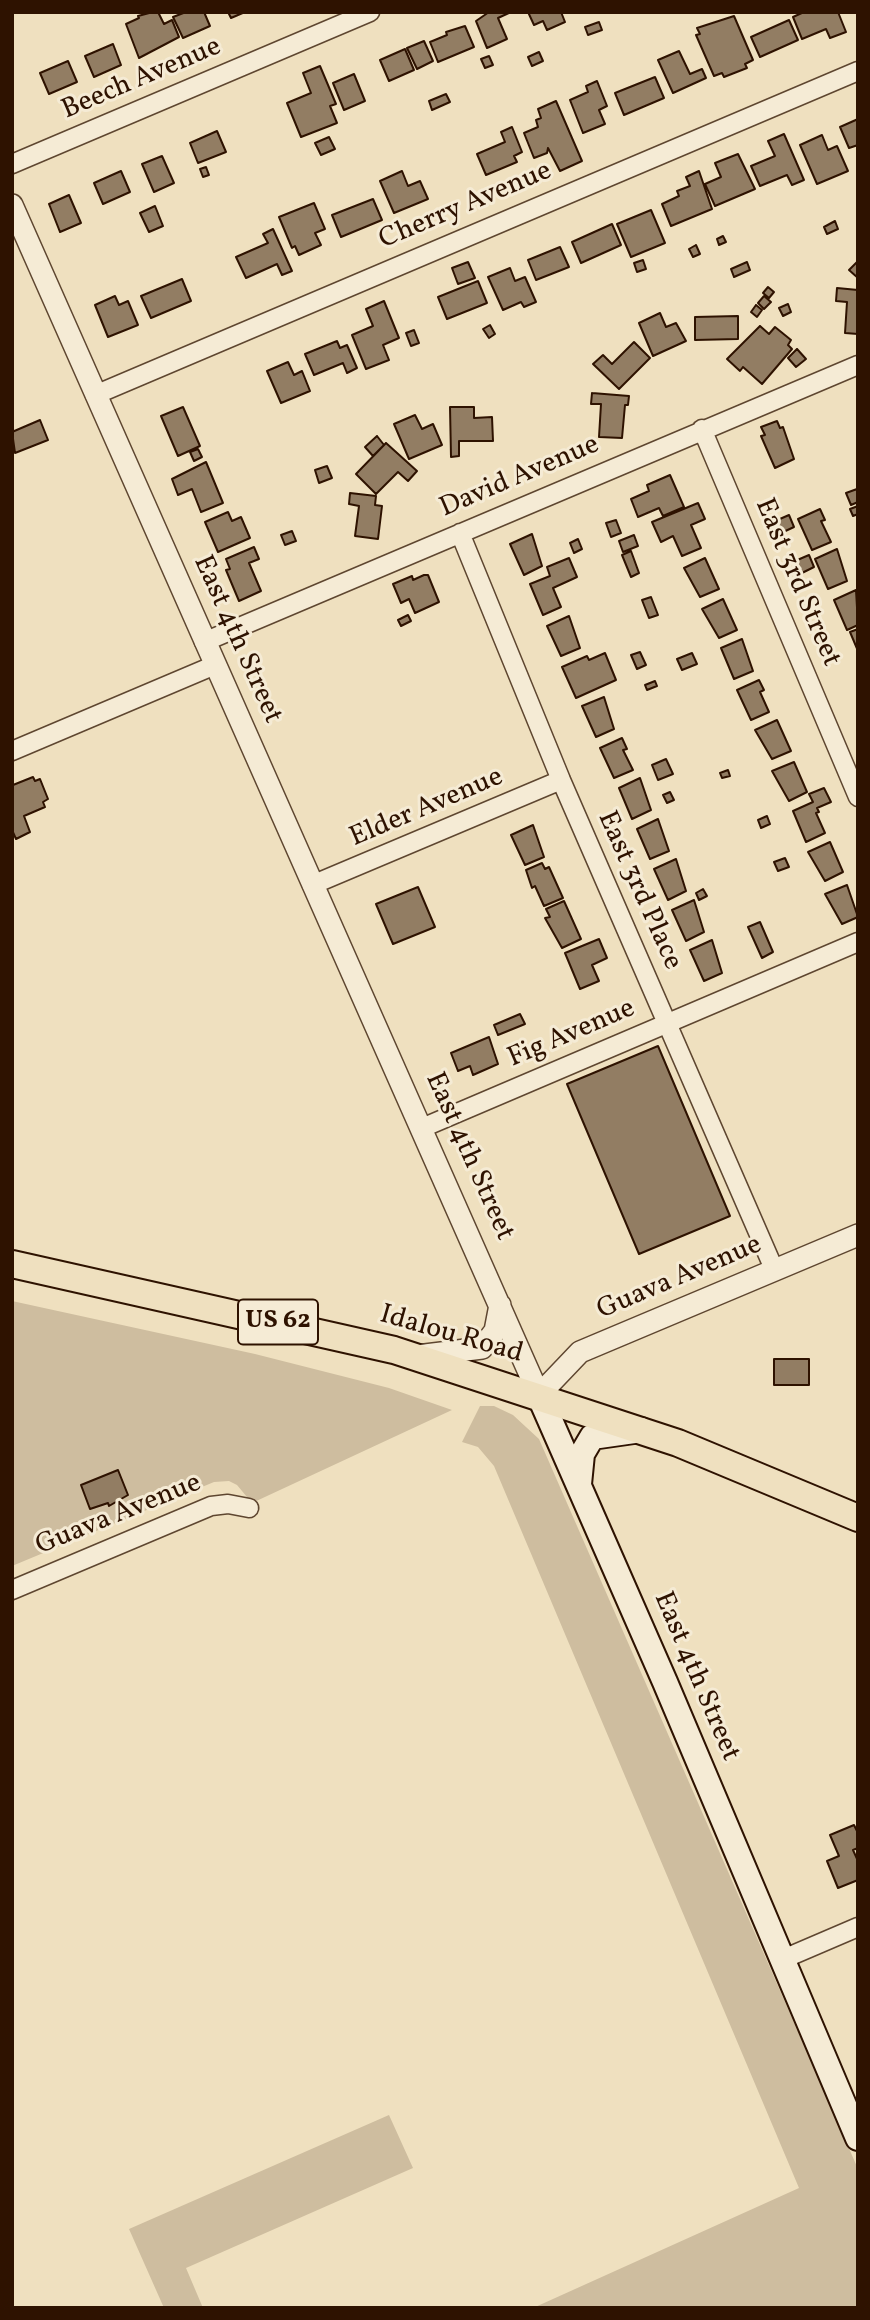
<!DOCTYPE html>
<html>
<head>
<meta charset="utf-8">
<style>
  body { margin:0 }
  #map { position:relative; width:870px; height:2320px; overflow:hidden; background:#efe0bf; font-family:Vollkorn,serif }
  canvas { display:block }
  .frame { position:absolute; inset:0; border:14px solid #2e1200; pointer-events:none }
</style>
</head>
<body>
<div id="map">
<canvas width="870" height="2320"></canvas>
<div class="frame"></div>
</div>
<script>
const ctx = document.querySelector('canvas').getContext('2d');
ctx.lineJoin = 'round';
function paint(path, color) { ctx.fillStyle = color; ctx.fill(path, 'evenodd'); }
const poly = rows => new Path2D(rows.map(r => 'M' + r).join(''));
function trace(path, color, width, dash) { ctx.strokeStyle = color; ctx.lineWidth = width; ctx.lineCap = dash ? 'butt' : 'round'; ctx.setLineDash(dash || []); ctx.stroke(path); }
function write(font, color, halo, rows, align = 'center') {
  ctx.font = font + ' Vollkorn,serif'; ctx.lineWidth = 6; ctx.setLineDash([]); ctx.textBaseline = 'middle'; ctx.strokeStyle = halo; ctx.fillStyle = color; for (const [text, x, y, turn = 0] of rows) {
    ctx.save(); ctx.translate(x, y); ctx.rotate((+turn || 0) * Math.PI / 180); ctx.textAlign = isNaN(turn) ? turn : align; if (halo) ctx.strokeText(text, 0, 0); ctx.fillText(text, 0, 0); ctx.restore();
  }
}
const green = poly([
  [12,1301,255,1354,389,1388,452,1410,252,1503,237,1485,229,1481,214,1482,12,1566],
  [480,1406,494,1406,513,1415,539,1439,858,2169,858,2308,533,2308,799,2188,494,1466,478,1447,462,1442],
  [389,2115,413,2168,186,2268,203,2308,164,2308,129,2229]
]);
const building = poly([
  [153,12,158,12,164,24,172,20,179,37,139,58,126,24,139,18,138,16,153,12],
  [186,12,204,12,210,26,183,38,173,17,186,12],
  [228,12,245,12,231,18,228,12],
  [489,12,511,12,498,18,507,39,487,48,476,21,489,12],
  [528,12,561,12,565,22,547,30,543,21,534,25,528,12],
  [804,12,838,12,846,32,830,38,826,29,802,39,793,17,804,12],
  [734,16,753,60,745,64,747,68,724,77,722,73,714,76,696,35,700,34,697,28,734,16],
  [789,20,798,40,760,57,751,37,789,20],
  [599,22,602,30,588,35,585,27,599,22],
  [465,26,474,47,438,62,430,42,447,35,446,32,465,26],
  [424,41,433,61,417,69,407,48,424,41],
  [113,44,121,65,94,77,85,56,113,44],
  [405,49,414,70,389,81,380,60,405,49],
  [679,51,690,74,702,69,706,78,673,93,658,60,679,51],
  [539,52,543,61,532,66,528,57,539,52],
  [489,56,493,65,485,68,481,59,489,56],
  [68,61,77,82,49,94,40,73,68,61],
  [320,66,336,104,330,106,337,123,301,137,287,103,311,93,303,73,320,66],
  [354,74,365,101,344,110,333,83,354,74],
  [655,77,664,98,624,115,615,93,655,77],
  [597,81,607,106,599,110,605,124,583,133,570,100,588,92,586,86,597,81],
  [446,94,450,102,432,110,429,101,446,94],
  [556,101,582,161,560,171,548,148,547,153,534,158,524,133,538,127,536,120,541,118,538,109,556,101],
  [858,119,858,145,849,148,840,127,858,119],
  [512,127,522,152,514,156,517,162,486,175,477,154,505,142,501,132,512,127],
  [217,131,226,152,198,163,190,143,217,131],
  [784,134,804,180,792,185,787,175,760,186,751,166,775,156,768,141,784,134],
  [822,135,828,150,837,146,848,171,817,184,800,145,822,135],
  [329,137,335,149,321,155,315,143,329,137],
  [738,154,755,189,715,206,705,184,721,177,715,163,738,154],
  [162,156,174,183,154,192,142,164,162,156],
  [206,167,209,175,203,177,200,169,206,167],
  [121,171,130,192,103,204,94,183,121,171],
  [402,171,408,186,420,181,428,199,394,213,380,181,402,171],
  [699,171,712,209,671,226,662,204,679,196,677,191,690,186,686,177,699,171],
  [69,195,81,223,60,232,49,204,69,195],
  [373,199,382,220,341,237,332,215,373,199],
  [314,203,325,229,315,233,321,245,299,255,295,246,292,248,279,217,314,203],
  [155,206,163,226,149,232,140,213,155,206],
  [651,210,665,243,631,257,617,224,651,210],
  [835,221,838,229,827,234,824,227,835,221],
  [612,224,621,245,581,263,572,242,612,224],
  [273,229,292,271,282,275,277,264,246,278,236,257,268,243,263,234,273,229],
  [723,236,726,242,719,245,717,239,723,236],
  [696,245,700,254,693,257,689,249,696,245],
  [560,247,569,267,536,280,528,260,560,247],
  [643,260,646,269,637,272,634,263,643,260],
  [858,261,858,278,849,270,858,261],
  [468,262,475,278,458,284,452,268,468,262],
  [747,262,750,270,734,277,731,269,747,262],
  [510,268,515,281,525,277,536,302,524,307,521,302,503,310,488,277,510,268],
  [182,279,191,301,151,318,141,296,182,279],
  [478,281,487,303,447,319,438,297,478,281],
  [768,287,774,292,769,298,763,293,768,287],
  [837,288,858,290,858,334,845,333,847,302,836,301,837,288],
  [115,296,119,305,128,301,138,325,108,337,95,305,115,296],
  [764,296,771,302,764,309,758,303,764,296],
  [384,301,399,338,383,345,389,360,366,369,352,335,373,326,366,309,384,301],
  [788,304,791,312,783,316,779,308,788,304],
  [756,305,762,310,757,317,751,312,756,305],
  [660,313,666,327,676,323,686,341,653,356,639,323,660,313],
  [738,316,738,339,695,340,695,317,738,316],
  [490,325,495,334,489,338,483,329,490,325],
  [760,326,769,334,775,327,791,340,788,345,792,349,762,384,743,367,740,371,727,359,760,326],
  [414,330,419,343,411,346,406,333,414,330],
  [337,341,340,348,347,345,357,368,347,373,343,363,314,375,305,354,337,341],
  [634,342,650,358,619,389,593,364,603,355,612,364,634,342],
  [797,349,806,359,796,367,788,358,797,349],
  [288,362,294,375,302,371,310,391,281,403,267,371,288,362],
  [592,393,629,396,628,405,625,405,622,438,599,437,601,404,591,404,592,393],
  [183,407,200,446,178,456,161,416,183,407],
  [450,407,474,407,474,418,492,417,493,441,459,441,459,456,451,457,450,407],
  [415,415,422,429,433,424,442,445,409,459,394,424,415,415],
  [40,420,48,440,15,453,12,432,40,420],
  [777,421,780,428,783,427,794,459,775,468,761,436,765,435,761,427,777,421],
  [377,436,384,445,373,456,365,447,377,436],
  [386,443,417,471,408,481,398,472,376,494,356,474,386,443],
  [198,449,202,457,194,461,190,452,198,449],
  [206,462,223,503,201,512,192,489,178,495,172,479,206,462],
  [327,466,332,478,319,483,315,470,327,466],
  [670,475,684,507,663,516,659,508,638,517,631,499,649,491,647,485,670,475],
  [857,489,858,502,851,505,846,493,857,489],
  [350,493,376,496,375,505,382,506,378,539,355,536,359,506,349,504,350,493],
  [698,503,705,519,691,525,701,548,682,556,673,536,661,542,652,522,698,503],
  [858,506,858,514,853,516,850,509,858,506],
  [820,509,825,520,821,521,831,542,812,550,798,519,820,509],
  [228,512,232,521,241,517,250,538,218,552,205,522,228,512],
  [789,515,794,527,779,534,773,522,789,515],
  [616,520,621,533,611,537,606,523,616,520],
  [292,531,296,541,285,545,281,535,292,531],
  [532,534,542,566,524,575,510,544,532,534],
  [634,535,638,546,623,552,619,541,634,535],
  [578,539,582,549,574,553,570,543,578,539],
  [254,547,259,559,249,563,261,591,239,601,226,570,230,569,226,559,254,547],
  [837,549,847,581,828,589,815,559,837,549],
  [631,551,639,573,631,577,622,555,631,551],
  [809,555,814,567,800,574,795,561,809,555],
  [569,558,577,577,553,588,561,607,543,615,530,584,550,576,547,567,569,558],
  [705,558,719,589,700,597,684,568,705,558],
  [424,575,428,575,439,602,415,613,409,599,401,603,393,584,412,576,413,580,424,575],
  [856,590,858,625,847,630,834,600,856,590],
  [651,597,658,615,649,618,642,600,651,597],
  [723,599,737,630,719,638,702,609,723,599],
  [408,615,411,621,401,626,398,620,408,615],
  [569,616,580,648,561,656,547,626,569,616],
  [858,629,858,651,850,632,858,629],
  [742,639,753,671,734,679,721,648,742,639],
  [640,652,646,665,637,669,631,655,640,652],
  [605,653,616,680,576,698,562,667,587,656,589,660,605,653],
  [692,653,697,664,682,670,677,659,692,653],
  [759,680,764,690,760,692,769,712,751,720,737,690,759,680],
  [655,681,657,686,647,690,645,685,655,681],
  [604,697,614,729,596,737,582,706,604,697],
  [777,720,791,751,772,759,755,730,777,720],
  [622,738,627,749,623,750,633,770,614,778,600,748,622,738],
  [666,759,673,774,658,780,652,765,666,759],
  [794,762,807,792,789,801,772,771,794,762],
  [728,770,730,776,722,778,720,773,728,770],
  [33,777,35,781,40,779,48,799,43,802,45,807,24,816,30,832,16,839,12,830,13,785,33,777],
  [640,778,651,810,632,819,619,788,640,778],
  [824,788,831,802,817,808,819,812,816,813,825,833,806,842,793,811,813,802,809,794,824,788],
  [670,792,674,800,667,803,663,795,670,792],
  [767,816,770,824,761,828,758,820,767,816],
  [658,819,669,851,650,859,637,829,658,819],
  [533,825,544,857,525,865,511,835,533,825],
  [830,842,843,872,825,881,808,852,830,842],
  [785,858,789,867,778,871,774,862,785,858],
  [676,859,686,891,668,900,654,869,676,859],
  [542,863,545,869,549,867,563,898,544,906,535,886,532,888,526,870,542,863],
  [847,885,858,917,842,924,825,894,847,885],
  [418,887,435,927,393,944,376,904,418,887],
  [703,889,707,896,699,900,696,893,703,889],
  [694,900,704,932,686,941,672,910,694,900],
  [564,901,581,939,562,948,545,918,550,917,546,909,564,901],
  [760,922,773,952,762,958,748,927,760,922],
  [599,939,607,958,592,965,599,981,580,989,565,953,599,939],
  [712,940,722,973,704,981,690,950,712,940],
  [520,1014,525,1024,498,1035,494,1025,520,1014],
  [489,1037,498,1064,473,1075,470,1066,458,1071,451,1053,489,1037],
  [658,1046,730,1216,639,1254,567,1084,658,1046],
  [774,1359,809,1359,809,1385,774,1385,774,1359],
  [118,1470,128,1495,109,1506,108,1503,90,1509,81,1485,118,1470],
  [854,1825,858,1833,858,1848,853,1850,858,1861,858,1880,838,1888,827,1861,839,1856,830,1835,854,1825]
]);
const minor = poly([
  [12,164,370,12],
  [95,395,858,71],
  [702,429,858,797],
  [460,533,561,780,774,1269],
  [204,642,858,365],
  [12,751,215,665],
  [312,885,561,780],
  [422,1128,858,942],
  [12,1590,211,1506,228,1504,249,1508],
  [781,1960,858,1927]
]);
const tertiary = poly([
  [12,205,539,1395,580,1352,858,1235],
  [417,1356,482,1348,495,1331,500,1305]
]);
const secondary = poly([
  [539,1395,665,1682,858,2138],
  [579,1484,582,1454,592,1437,641,1430]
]);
const primary = poly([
  [12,1264,394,1350,678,1443,858,1518]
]);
const shields = [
  [278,1322,80]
];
const shieldNames = [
  ["US 62",278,1322]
];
const streetNames = [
  ["Beech Avenue",142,80,-23],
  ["Cherry Avenue",466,207,-23],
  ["David Avenue",520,478,-23],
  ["East 3rd Street",796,583,67],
  ["East 4th Street",236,640,66],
  ["Elder Avenue",427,809,-23],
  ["East 3rd Place",638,891,66],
  ["Fig Avenue",572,1035,-23],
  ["East 4th Street",468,1157,66],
  ["Guava Avenue",680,1279,-23],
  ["Idalou Road",451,1336,16],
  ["Guava Avenue",119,1516,-22],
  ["East 4th Street",695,1677,67]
];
paint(green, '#cebd9f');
paint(building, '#927d63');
trace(building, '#2e1200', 2);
trace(minor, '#5e4630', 21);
trace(tertiary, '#5e4630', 24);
trace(secondary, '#2e1200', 28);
trace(primary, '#2e1200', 30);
trace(minor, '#f5ebd5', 18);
trace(tertiary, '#f5ebd5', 21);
trace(secondary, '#f5ebd5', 24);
trace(primary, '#efe0bf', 26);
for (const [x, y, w] of shields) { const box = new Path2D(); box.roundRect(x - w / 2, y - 22.5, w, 45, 5); ctx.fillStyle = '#f5ebd5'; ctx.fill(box); trace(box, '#2e1200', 2); }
write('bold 26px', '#2e1200', null, shieldNames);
write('28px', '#2e1200', '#f5ebd5', streetNames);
</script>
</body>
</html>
